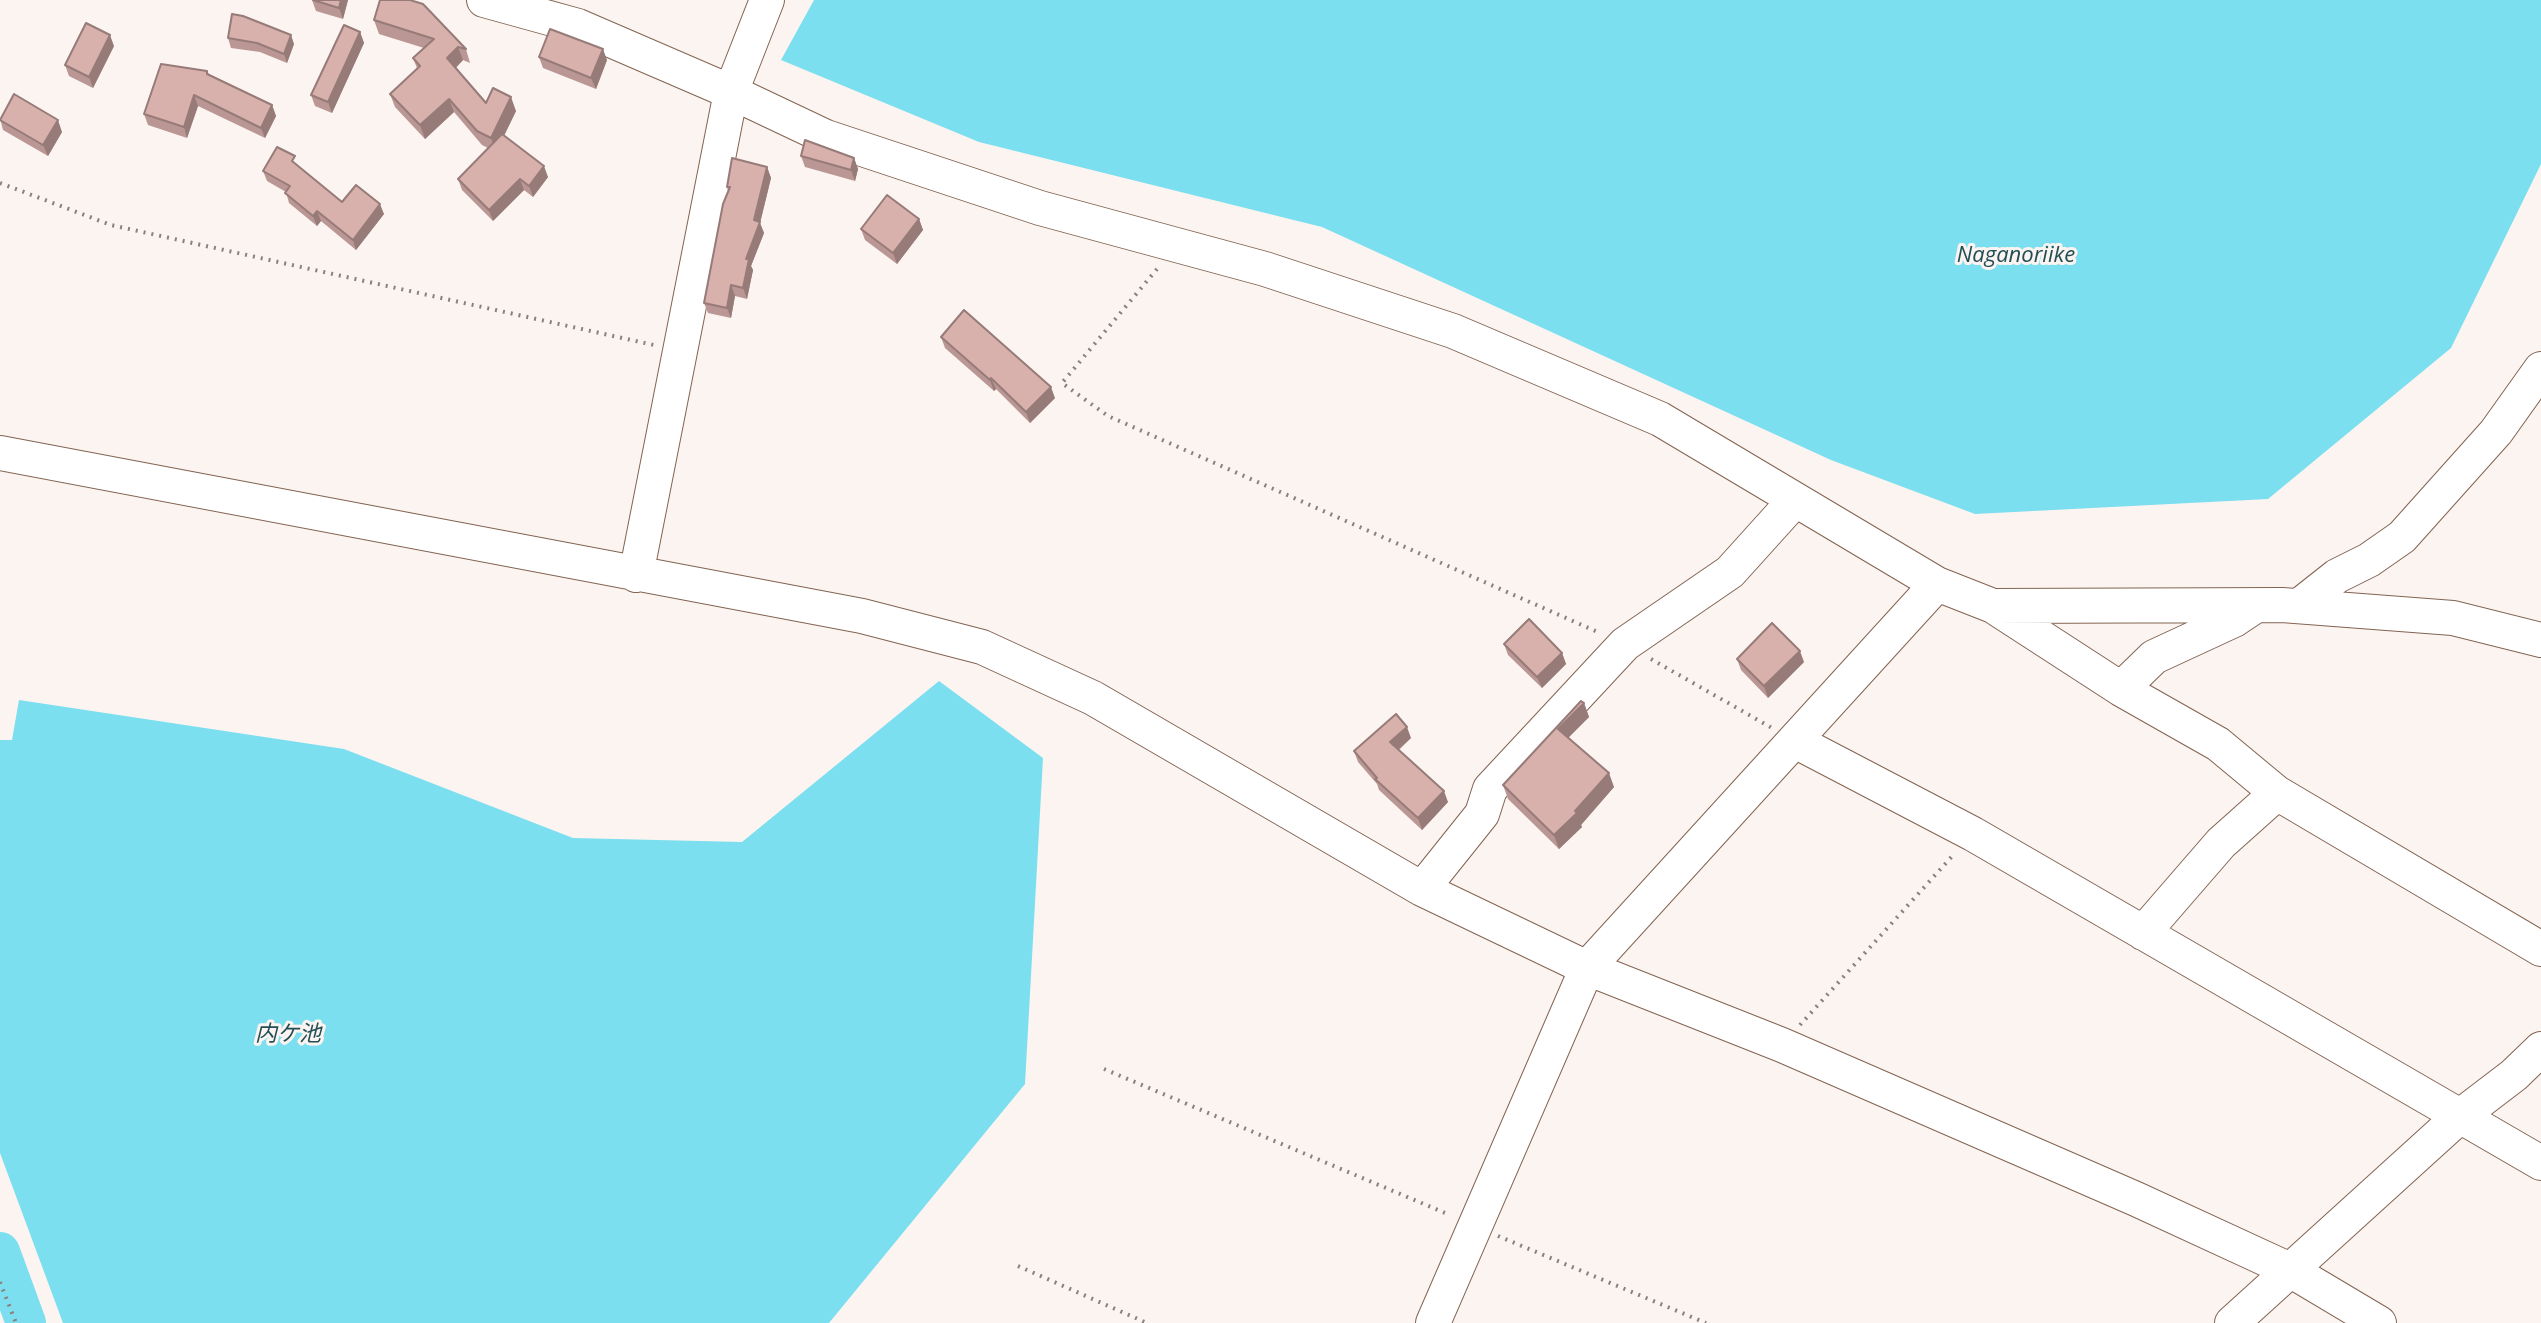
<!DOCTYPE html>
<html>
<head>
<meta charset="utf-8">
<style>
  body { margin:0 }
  canvas { display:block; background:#fbf4f0 }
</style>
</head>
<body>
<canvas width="2541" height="1323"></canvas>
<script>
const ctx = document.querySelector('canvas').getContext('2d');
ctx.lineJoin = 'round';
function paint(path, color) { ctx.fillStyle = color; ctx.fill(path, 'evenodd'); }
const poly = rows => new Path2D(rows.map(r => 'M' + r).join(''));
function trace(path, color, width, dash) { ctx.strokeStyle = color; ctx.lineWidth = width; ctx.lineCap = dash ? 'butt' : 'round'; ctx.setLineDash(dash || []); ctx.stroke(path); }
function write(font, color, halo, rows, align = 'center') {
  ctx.font = font + ' "Open Sans","Noto Sans JP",sans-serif'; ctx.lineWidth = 6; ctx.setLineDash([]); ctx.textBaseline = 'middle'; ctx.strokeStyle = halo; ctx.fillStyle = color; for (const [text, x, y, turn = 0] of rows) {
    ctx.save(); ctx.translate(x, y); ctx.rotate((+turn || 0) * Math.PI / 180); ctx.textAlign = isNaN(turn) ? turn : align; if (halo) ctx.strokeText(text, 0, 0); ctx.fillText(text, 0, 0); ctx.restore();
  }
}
const water = poly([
  [814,0,2541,0,2541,164,2451,348,2268,499,1975,514,1831,460,1322,227,979,142,781,60],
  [939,681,1043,758,1025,1084,829,1323,63,1323,0,1153,0,740,12,740,19,700,344,749,573,838,742,842]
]);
const river = poly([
  [0,1252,26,1323]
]);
const path = poly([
  [0,183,111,225,654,345],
  [1157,269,1062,383,1108,416,1600,633],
  [1651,659,1772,728],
  [1800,1025,1955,853],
  [1104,1069,1450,1215],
  [1498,1236,1706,1323],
  [1018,1266,1147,1323],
  [0,1282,16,1323]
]);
const minor = poly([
  [484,0,578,26,731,92,826,137,1040,208,1265,269,1453,331,1660,419,1937,584,1993,606,2121,689,2218,744,2277,793,2541,949],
  [0,453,862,616,982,647,1093,698,1422,889,1587,968,1782,1045,2136,1199,2290,1270,2379,1323],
  [636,575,731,92,767,0],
  [1993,606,2282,605,2453,618,2541,640],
  [2299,606,2337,576,2369,560,2402,537,2496,432,2541,369],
  [2121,689,2154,657,2234,620,2255,606],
  [1795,741,1973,834,2541,1163],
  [1422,889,1482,814,1490,789,1625,644,1730,572,1795,500],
  [2143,933,2221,843,2277,793],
  [1433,1323,1587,968,1937,584],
  [2232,1323,2459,1117,2514,1075,2541,1049]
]);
const wall = poly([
  [312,0,348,0,343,19,316,11],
  [374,20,466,49,470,63,463,60,456,68,486,103,516,111,504,136,548,177,533,197,524,190,493,221,462,190,458,179,488,148,482,145,454,112,425,139,395,107,390,94,417,68,413,58,424,48,379,34],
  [360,32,364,43,332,113,315,106,311,95],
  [228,38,294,44,287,63,260,52,231,48],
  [114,46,93,88,69,76,65,65],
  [539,57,607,60,596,89,543,68],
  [207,71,209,74,272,105,276,116,265,138,198,106,187,138,148,125,144,114],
  [0,118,62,132,48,156,3,130],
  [801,156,854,158,858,169,855,181,805,167],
  [299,167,342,202,384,214,356,250,321,221,317,226,289,203,286,192,267,181,263,171],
  [767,167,771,178,760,223,764,233,751,266,753,270,747,299,735,296,731,318,708,313,704,303,728,191,727,187],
  [919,219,923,230,897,264,865,240,861,229],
  [941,337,1055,398,1030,423,996,389,994,391,945,348],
  [1504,644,1562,653,1566,664,1542,688,1508,655],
  [1737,659,1804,662,1768,698,1741,670],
  [1584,703,1589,717,1568,738,1614,787,1581,825,1582,827,1559,849,1508,799,1503,785],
  [1411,738,1399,750,1448,802,1422,830,1379,790,1377,784,1358,762,1354,751]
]);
const shadedWall = poly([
  [341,0,348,0,343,19,339,8],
  [360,32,364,43,332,113,328,102],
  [110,35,114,46,93,88,89,77],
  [291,35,294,44,287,63,284,54],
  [458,47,463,60,452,71,447,58],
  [603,49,607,60,596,89,591,78],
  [194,95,198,106,187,138,184,127],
  [511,97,516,111,496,152,491,138],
  [449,99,454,112,425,139,420,125],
  [272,105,276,116,265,138,261,128],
  [58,120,62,132,48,156,43,145],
  [854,158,858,169,855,181,851,170],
  [544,166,548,177,533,197,529,186],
  [767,167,771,178,760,223,764,233,751,266,753,270,747,299,743,288,746,259],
  [520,179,524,190,493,221,489,210],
  [380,204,384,214,356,250,353,240],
  [317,211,321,221,317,226,313,216],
  [919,219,923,230,897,264,893,253],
  [731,285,735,296,731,318,727,308],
  [991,378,996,389,994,391,990,380],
  [1051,387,1055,398,1030,423,1026,412],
  [1800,651,1804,662,1768,698,1764,686],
  [1562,653,1566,664,1542,688,1537,677],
  [1584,703,1589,717,1563,743,1558,729],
  [1407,727,1411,738,1394,753,1390,742],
  [1609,773,1614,787,1581,825,1582,827,1559,849,1554,835],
  [1444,791,1448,802,1422,830,1418,818]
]);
const building = poly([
  [313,0,341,0,339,8,313,0],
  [380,0,410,0,423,4,466,49,458,47,447,58,486,103,493,88,511,97,491,138,477,131,449,99,420,125,390,94,420,66,413,58,434,39,374,20,380,0],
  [232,14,243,16,291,35,284,54,257,43,228,38,232,14],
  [86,23,110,35,89,77,65,65,86,23],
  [344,25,360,32,328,102,311,95,344,25],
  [550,29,603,49,591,78,539,57,550,29],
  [161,64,207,71,207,74,272,105,261,128,194,95,184,127,144,114,161,64],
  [14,94,58,120,43,145,0,120,14,94],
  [502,134,544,166,529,186,520,179,489,210,458,179,502,134],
  [805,140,854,158,851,170,801,156,805,140],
  [277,147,295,156,292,161,342,202,356,185,380,204,353,240,317,211,313,216,285,193,290,186,263,171,277,147],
  [732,158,767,167,754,220,760,222,746,259,749,259,743,288,731,285,727,308,704,303,723,204,730,187,727,187,732,158],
  [887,195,919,219,893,253,861,229,887,195],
  [964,310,1051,387,1026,412,991,378,990,380,941,337,964,310],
  [1529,619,1562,653,1537,677,1504,644,1529,619],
  [1772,623,1800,651,1764,686,1737,659,1772,623],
  [1581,701,1584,703,1558,729,1609,773,1575,811,1577,813,1554,835,1503,785,1581,701],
  [1396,714,1407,727,1390,742,1444,791,1418,818,1375,779,1377,778,1354,751,1396,714]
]);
const waterNames = [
  ["Naganoriike",2016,256],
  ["内ケ池",288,1035]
];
paint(water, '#7bdff0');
trace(river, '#7bdff0', 40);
trace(minor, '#836452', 36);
trace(path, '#8a817b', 4, [2, 6]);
trace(minor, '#fff', 34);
paint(wall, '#ba9794');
paint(shadedWall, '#977b78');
paint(building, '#d8b0ac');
trace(building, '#977b78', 2);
write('italic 22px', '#224f56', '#fbf4f0', waterNames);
</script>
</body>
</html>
